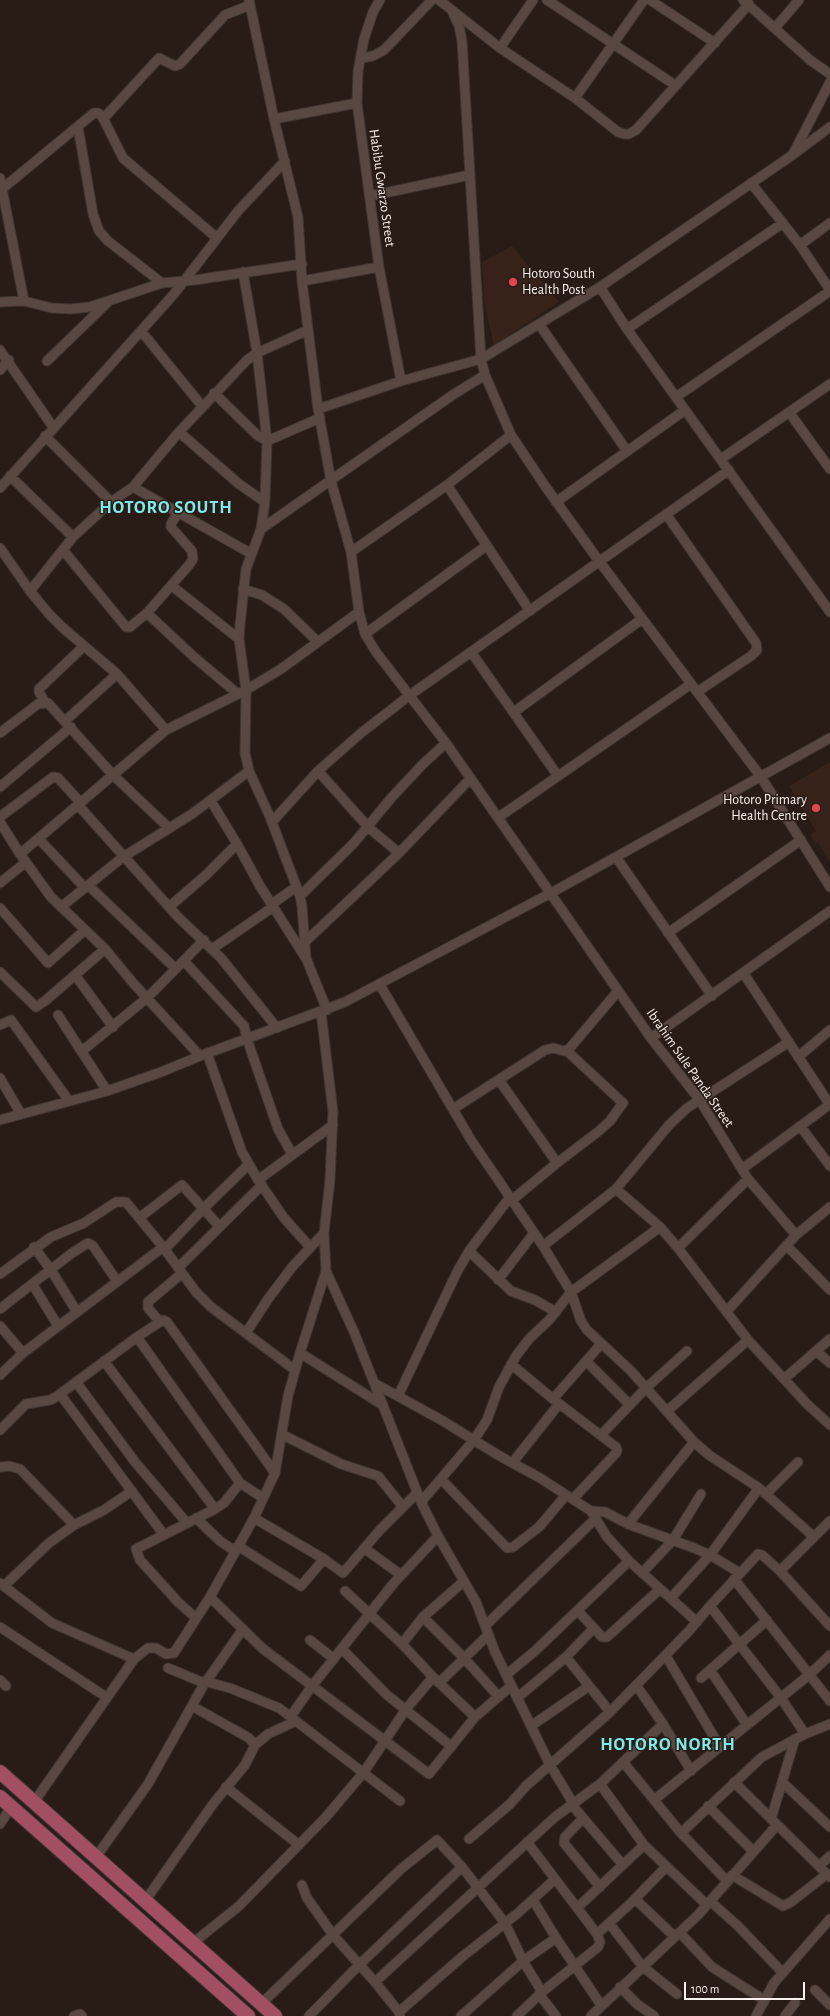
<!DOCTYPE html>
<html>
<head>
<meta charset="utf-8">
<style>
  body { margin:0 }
  #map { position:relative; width:830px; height:2016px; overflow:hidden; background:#291b15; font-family:"Alegreya Sans",sans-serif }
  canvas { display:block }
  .scale { position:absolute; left:684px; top:1982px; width:121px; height:18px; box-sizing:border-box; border:2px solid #faf0ec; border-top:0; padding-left:5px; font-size:12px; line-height:14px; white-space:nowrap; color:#faf0ec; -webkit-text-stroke:3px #291b15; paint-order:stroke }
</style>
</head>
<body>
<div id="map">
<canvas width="830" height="2016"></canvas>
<div class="scale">100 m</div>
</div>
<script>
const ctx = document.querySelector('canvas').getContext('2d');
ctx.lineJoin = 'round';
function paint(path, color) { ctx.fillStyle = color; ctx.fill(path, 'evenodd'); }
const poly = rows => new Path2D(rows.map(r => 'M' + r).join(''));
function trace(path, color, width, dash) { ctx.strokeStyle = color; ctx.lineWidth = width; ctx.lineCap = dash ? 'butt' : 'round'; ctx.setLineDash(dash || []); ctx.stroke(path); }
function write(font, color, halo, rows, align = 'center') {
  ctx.font = font + ' "Alegreya Sans",sans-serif'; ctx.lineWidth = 3; ctx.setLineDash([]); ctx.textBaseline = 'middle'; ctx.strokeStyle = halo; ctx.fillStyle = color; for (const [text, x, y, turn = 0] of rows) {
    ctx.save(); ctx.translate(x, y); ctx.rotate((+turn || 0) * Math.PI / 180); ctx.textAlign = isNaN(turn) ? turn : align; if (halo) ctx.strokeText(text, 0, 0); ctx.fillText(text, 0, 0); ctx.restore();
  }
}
const built = poly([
  [512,246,559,302,494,345,484,302,482,262],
  [830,762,830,862,818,843,815,843,810,835,816,831,789,786]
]);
const minor = poly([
  [249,0,274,119,298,217,302,281,318,409,331,481,351,552,359,612,365,634,376,652,446,743,651,1038,699,1099,748,1179,796,1235],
  [380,0,373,12,364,39,358,71,357,103,379,267,401,381],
  [439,0,500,48,575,98,618,132,624,134,629,134,636,130,749,4],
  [547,0,675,85],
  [650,0,715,43],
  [743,0,810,60,830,74],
  [452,11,459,26,462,41,481,359,485,375,511,435,545,486,599,561,761,777,830,887],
  [775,28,799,0],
  [500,48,533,0],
  [361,58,373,56,384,50,432,0],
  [575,98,644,0],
  [103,119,159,58,175,66,180,64,225,15,250,5],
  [274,119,357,103],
  [78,127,93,214,99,231,108,241,162,283],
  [793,154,830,82],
  [0,178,24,301],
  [751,183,800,245,830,290],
  [2,189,94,113,98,113,102,116,123,158,217,238],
  [370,196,470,175],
  [800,245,830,223],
  [243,272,257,353,267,441,265,502,261,529,246,569,240,625,239,639,246,690,245,753,249,771,270,817,300,896,302,907,306,958,327,1010],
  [302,281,379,267],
  [600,287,627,329,830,612],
  [0,302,24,301,52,308,70,309,90,307,162,283,195,280,302,264],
  [539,324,627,451],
  [627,329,783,223],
  [141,331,202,406],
  [0,350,53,427],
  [47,361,108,302],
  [0,370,9,360],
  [214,393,257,435,267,441,320,418],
  [676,397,830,291],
  [318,409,401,381,481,359,600,287,791,156,830,127],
  [789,412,830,469],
  [179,432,239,484,265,502],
  [45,436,111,502],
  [721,459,830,384],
  [10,476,73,537],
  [447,485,530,611],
  [133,487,250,553],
  [0,488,174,294,238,211,285,161],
  [556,502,685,410],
  [666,514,756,643,757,650,751,656,697,692],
  [261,529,454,394,485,375],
  [0,548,30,591,49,614,62,627,117,674,166,730],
  [63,550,126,627,130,627,147,613,189,565,193,559,192,551,171,527,171,524,178,513],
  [351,552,447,485,511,435],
  [172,586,239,639],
  [243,589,262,595,284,609,317,641],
  [30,591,73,537,111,502,133,487,179,432,247,360,257,353,308,330],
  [147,613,194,657,238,694],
  [365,634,486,546],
  [471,652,558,776],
  [45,702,39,692,39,689,84,646],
  [514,712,642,619],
  [65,721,117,674],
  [0,733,38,704,48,703,113,775,169,828],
  [318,771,369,828,399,853],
  [0,787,71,727],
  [211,801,237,844,260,886,305,957],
  [78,805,178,917,221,958,277,1028],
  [0,817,53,777,58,778,81,803],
  [499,817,691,684],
  [0,822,20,854,51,897,105,949,134,984,200,1056],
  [272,822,318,771,361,733,410,695,729,470],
  [39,839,85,888],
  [20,854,166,730,246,690,281,669,359,612],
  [616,857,712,996],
  [0,883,26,862],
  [88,885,176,969],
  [300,896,354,843,392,797,423,764,446,743],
  [272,904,296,887],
  [61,907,123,857,192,814,249,771],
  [169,907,205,876,237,844],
  [0,908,48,963,85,930],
  [668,933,801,840],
  [305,942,399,853,470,779],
  [212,949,273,907],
  [184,961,244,1026,247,1039,278,1129,292,1154],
  [0,972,36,1007,45,1001,105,949],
  [744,974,830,1105],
  [75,975,113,1027],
  [380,985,471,1140,543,1246,571,1292,581,1321,587,1330,631,1371,694,1442,709,1455,759,1488,813,1536],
  [58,1015,107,1091],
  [0,1025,11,1020,69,1101],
  [651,1038,830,911],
  [82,1051,147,998,204,940],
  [207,1053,242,1152,258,1180,284,1218,310,1247],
  [798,1057,830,1030],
  [0,1078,21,1114],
  [499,1080,557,1163],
  [453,1109,545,1050,553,1048,564,1051,569,1049,618,991],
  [0,1120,107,1091,161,1072,200,1056,345,1002,551,893,830,738],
  [800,1126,830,1166],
  [742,1169,829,1105],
  [258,1180,333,1125],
  [616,1189,660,1227,678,1248,748,1340,807,1404,830,1425],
  [512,1200,557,1163,599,1131,610,1121,623,1103,567,1051],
  [139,1218,182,1185,219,1226],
  [543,1246,616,1189,669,1125,687,1108,789,1042],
  [787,1246,830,1290],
  [34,1247,51,1270,77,1312],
  [678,1248,748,1179],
  [165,1249,203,1209,249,1164],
  [469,1251,511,1291,535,1300,556,1312],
  [178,1268,262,1185],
  [326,1271,354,1332,421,1502,438,1536,476,1602,495,1652,550,1765,570,1798,572,1805,623,1865],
  [0,1274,51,1237,84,1223,116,1202,126,1202,163,1247,196,1292,211,1307,295,1370],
  [498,1280,534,1233],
  [33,1285,58,1326],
  [0,1309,72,1253,88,1243,93,1246,117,1281],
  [727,1311,796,1235,830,1207],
  [160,1322,148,1308,148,1302,181,1274],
  [0,1326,23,1353],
  [246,1333,268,1299,293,1266,324,1233],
  [137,1337,240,1483],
  [816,1351,830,1363],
  [300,1353,381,1404],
  [104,1361,215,1509],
  [586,1361,630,1405],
  [511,1364,553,1399,616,1447,617,1450,616,1453,573,1499],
  [0,1375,23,1353,163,1247],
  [784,1379,830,1339],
  [76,1382,135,1462,187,1523],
  [374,1383,443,1421,498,1455,540,1478,591,1511,605,1512,628,1524,694,1548,710,1555,740,1573],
  [60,1394,164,1535],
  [398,1396,457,1272,469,1251,510,1197],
  [553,1399,601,1344],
  [667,1411,748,1340],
  [0,1430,26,1404,50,1400,56,1397,137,1337,163,1320,167,1322,275,1473],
  [283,1435,341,1464,378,1476,403,1507],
  [601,1435,646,1388,687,1351],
  [513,1462,559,1404],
  [0,1467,9,1466,20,1469,74,1525],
  [441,1479,507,1548,513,1547,539,1527,566,1495],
  [766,1494,798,1462],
  [421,1502,474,1440,487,1420,499,1387,516,1356,529,1339,550,1319,571,1292,660,1227],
  [591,1511,607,1537,629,1561,697,1622],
  [196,1518,220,1541,235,1551],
  [254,1518,324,1559,343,1573,380,1530,417,1493],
  [628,1524,694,1442],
  [238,1546,301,1586,324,1559],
  [364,1548,401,1575],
  [780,1571,830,1521],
  [642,1573,673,1540,701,1494],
  [734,1579,830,1701],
  [0,1583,52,1623,134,1659],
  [4,1586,49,1543,74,1525,104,1510,132,1491],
  [345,1591,402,1644,423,1617,463,1582],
  [210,1597,262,1648,429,1774,475,1717,511,1686],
  [671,1598,710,1555,759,1488],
  [710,1606,781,1698,805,1734],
  [578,1611,602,1637,607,1637,660,1589],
  [423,1617,464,1658,499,1697],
  [196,1618,178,1602,140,1560,136,1549,215,1509,224,1503,240,1483,263,1498],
  [485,1626,595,1519],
  [0,1627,106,1697],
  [310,1640,334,1659],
  [402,1644,433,1677,475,1717],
  [342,1649,387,1695,451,1746],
  [666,1656,720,1747],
  [566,1657,610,1712],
  [168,1668,204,1683,207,1682,230,1688,279,1708,400,1801],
  [710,1670,747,1725],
  [506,1675,535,1651,629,1561],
  [701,1678,767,1620],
  [0,1680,6,1686],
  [439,1683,488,1635],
  [636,1685,663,1724,691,1771],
  [517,1698,566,1657,593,1629],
  [192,1706,249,1738,255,1745],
  [291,1716,312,1686,393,1584,438,1536],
  [531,1726,589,1686],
  [623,1762,681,1833,727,1881],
  [734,1782,830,1877],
  [782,1782,830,1827],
  [600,1784,644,1845,707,1905],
  [226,1787,299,1845],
  [654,1800,809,1675,830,1655],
  [34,1802,134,1659,148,1648,156,1648,166,1654,174,1653,210,1597,254,1518,275,1473,288,1396,300,1353,326,1271,324,1233,330,1180,333,1112,321,1012],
  [708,1806,753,1851],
  [583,1818,565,1837,564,1843,600,1887],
  [771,1819,795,1739],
  [0,1824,11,1807],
  [681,1833,762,1757,805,1734,830,1724],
  [469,1839,510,1804,526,1786,610,1712,689,1631,710,1606,758,1554,762,1555,780,1571,830,1626],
  [96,1857,148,1784,203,1686,243,1629],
  [819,1866,830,1856],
  [732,1875,783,1906,791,1902,827,1874],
  [302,1885,307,1898,333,1935,375,1982,399,2012,400,2016],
  [635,1899,675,1937],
  [533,1900,556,1938,601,2005],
  [145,1901,213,1804,245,1765,255,1745,268,1734,296,1721],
  [710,1901,737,1925,783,1973],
  [577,1908,644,1845],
  [609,1923,643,1967,677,1994],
  [680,1933,712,1967,764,2000],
  [597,1934,631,1903,666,1867],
  [193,1943,239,1906,326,1817,364,1772,406,1709,433,1677],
  [375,1982,555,1817,600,1784,663,1724],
  [620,1987,637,2004,654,2016],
  [815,1990,830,2005],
  [539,1994,556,2016],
  [261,2004,401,1869,437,1840,462,1867,505,1923,523,1961,542,1992],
  [399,2012,463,1956,518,1913,555,1879],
  [74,2016,80,2014,82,2016],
  [309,2016,361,1963,462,1867],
  [461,2016,523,1961,556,1938],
  [517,2016,542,1992,598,1947,600,1942,597,1934,527,1842],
  [591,2016,698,1915,777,1825],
  [756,2016,774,1983,830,1919],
  [785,2016,795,2003]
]);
const primary = poly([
  [0,1772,275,2016],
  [0,1797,248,2016]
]);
const markers = [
  [513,282,5,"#e0444e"],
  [816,808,5,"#e0444e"]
];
const streetNames = [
  ["Habibu Gwarzo Street",382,188,82],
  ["Ibrahim Sule Panda Street",690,1068,55]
];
const poiNames = [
  ["Hotoro South",522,274],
  ["Health Post",522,290],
  ["Hotoro Primary",807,800,"right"],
  ["Health Centre",807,816,"right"]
];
const districtNames = [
  ["HOTORO SOUTH",166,508],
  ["HOTORO NORTH",668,1745]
];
paint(built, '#362219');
trace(minor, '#403532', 11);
trace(primary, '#403532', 16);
trace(minor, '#584841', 9);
trace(primary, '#a24f61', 14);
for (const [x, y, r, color] of markers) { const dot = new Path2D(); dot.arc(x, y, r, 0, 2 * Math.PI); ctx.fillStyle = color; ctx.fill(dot); trace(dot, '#291b15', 1.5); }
write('14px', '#faf0ec', '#291b15', streetNames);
write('14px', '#faf0ec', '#291b15', poiNames, 'left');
ctx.letterSpacing = '1px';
write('bold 18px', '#7eeaea', '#291b15', districtNames);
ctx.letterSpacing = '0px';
</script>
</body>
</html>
